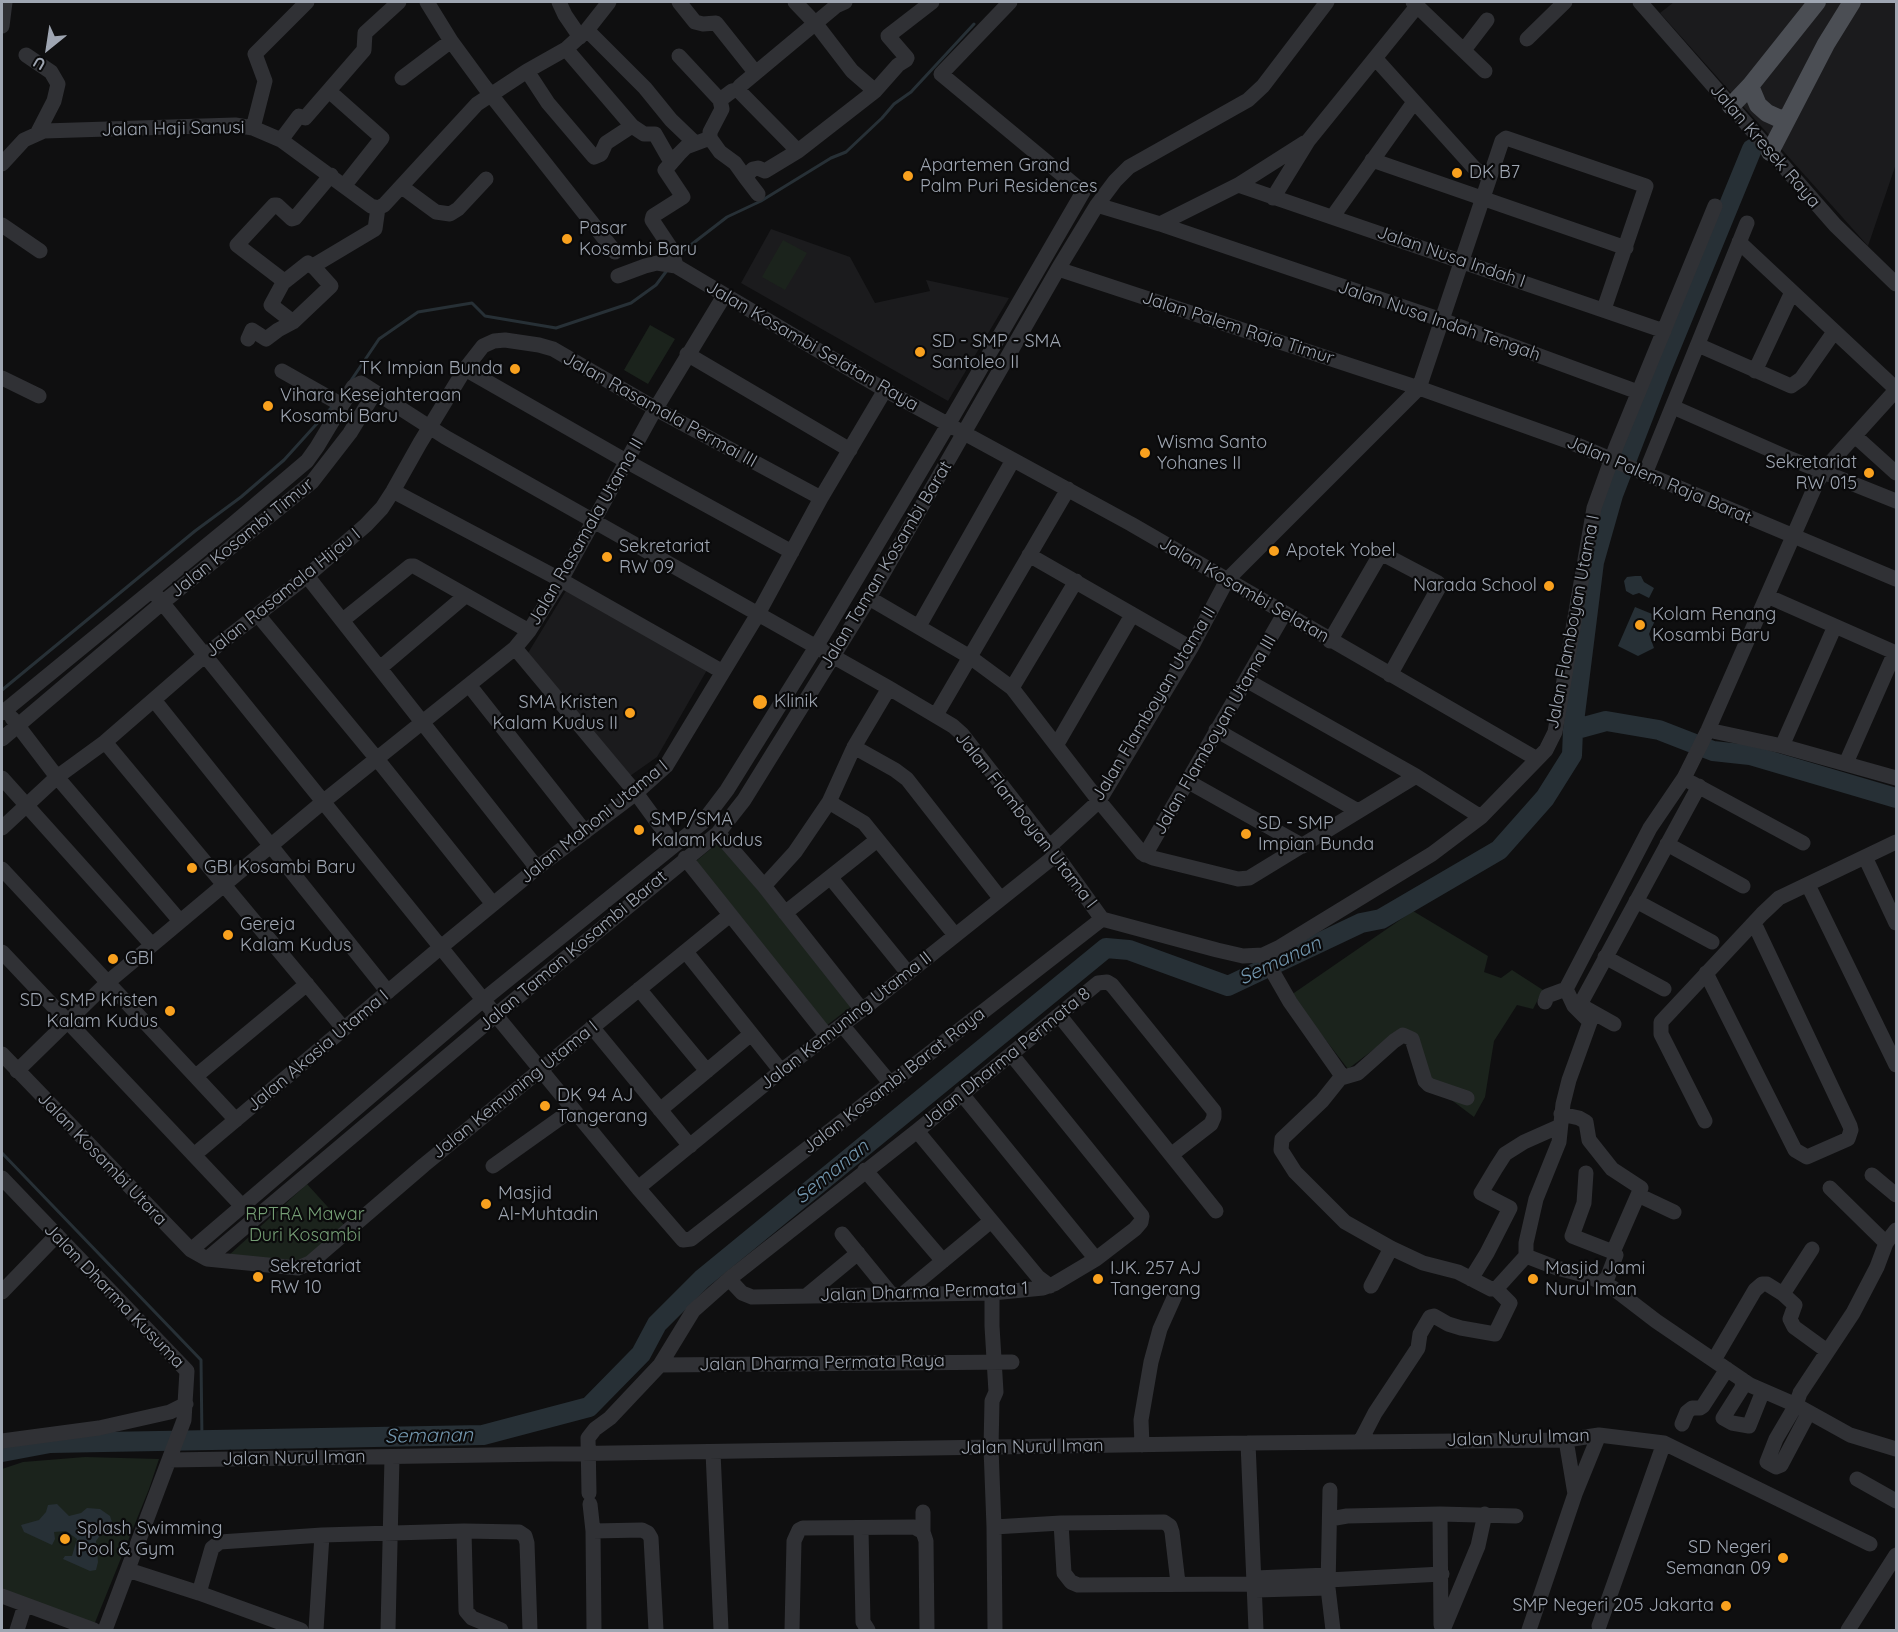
<!DOCTYPE html>
<html>
<head>
<meta charset="utf-8">
<style>
  body { margin:0 }
  #map { position:relative; width:1898px; height:1632px; overflow:hidden; background:#0f0f10; font-family:Quicksand,sans-serif }
  canvas { display:block }
  .frame { position:absolute; inset:0; border:3px solid #9fa6b2; pointer-events:none }
  .north { position:absolute; left:18px; top:18px; width:60px; height:60px; -webkit-text-stroke:4px #0a0a0b; paint-order:stroke; rotate:210deg; font-size:16px; font-weight:700; line-height:24px; text-align:center; color:#9fa6b2 }
  .north::after { content:''; display:block; margin:auto; width:21px; height:27px; background:#9fa6b2; clip-path:polygon(50% 0,100% 100%,50% 72%,0 100%) }
</style>
</head>
<body>
<div id="map">
<canvas width="1898" height="1632"></canvas>
<div class="frame"></div>
<div class="north">U</div>
</div>
<script>
const ctx = document.querySelector('canvas').getContext('2d');
ctx.lineJoin = 'round';
function paint(path, color) { ctx.fillStyle = color; ctx.fill(path, 'evenodd'); }
const poly = rows => new Path2D(rows.map(r => 'M' + r).join(''));
function trace(path, color, width, dash) { ctx.strokeStyle = color; ctx.lineWidth = width; ctx.lineCap = dash ? 'butt' : 'round'; ctx.setLineDash(dash || []); ctx.stroke(path); }
function write(font, color, halo, rows, align = 'center') {
  ctx.font = font + ' Quicksand,sans-serif'; ctx.lineWidth = 4.5; ctx.setLineDash([]); ctx.textBaseline = 'middle'; ctx.strokeStyle = halo; ctx.fillStyle = color; for (const [text, x, y, turn = 0] of rows) {
    ctx.save(); ctx.translate(x, y); ctx.rotate((+turn || 0) * Math.PI / 180); ctx.textAlign = isNaN(turn) ? turn : align; if (halo) ctx.strokeText(text, 0, 0); ctx.fillText(text, 0, 0); ctx.restore();
  }
}
const built = poly([
  [1674,2,1896,2,1896,164,1868,246,1660,13],
  [771,229,850,257,875,303,930,291,926,280,1009,298,948,401,741,283],
  [567,589,707,670,657,757,630,776,528,653]
]);
const green = poly([
  [783,240,807,253,785,290,762,277],
  [650,325,675,339,648,384,624,370],
  [719,842,852,1006,826,1026,695,862],
  [1413,911,1488,956,1484,972,1501,978,1512,970,1543,990,1533,1009,1517,1005,1494,1041,1485,1097,1474,1117,1425,1080,1402,1028,1348,1069,1291,995],
  [307,1184,346,1227,303,1264,229,1255],
  [85,1457,159,1459,149,1489,94,1625,2,1589,2,1469,23,1462]
]);
const water = poly([
  [1635,576,1641,576,1644,582,1654,588,1649,598,1639,593,1633,595,1626,591,1624,581,1627,577],
  [1635,607,1657,616,1649,634,1654,648,1638,656,1618,646],
  [57,1504,69,1516,81,1513,87,1508,100,1509,110,1516,114,1528,101,1534,96,1541,98,1562,96,1570,90,1571,63,1559,65,1556,72,1556,77,1539,66,1531,54,1532,55,1539,52,1545,24,1532,21,1525,39,1520,46,1512,48,1505]
]);
const stream = poly([
  [679,254,727,217,761,201,831,158,846,152,882,118,894,104,911,92,974,24],
  [350,382,379,339,418,312,472,303,485,316,556,328,631,303,656,285,668,269],
  [2,690,195,531,241,497,284,460,332,407],
  [2,1153,201,1360,202,1440]
]);
const river = poly([
  [1752,149,1662,368,1613,495,1594,562,1573,730,1606,721,1659,730,1713,751,1750,755,1896,798],
  [2,1452,50,1443,483,1435,589,1407,641,1354,657,1324,702,1279,1106,948,1129,950,1228,986,1361,923,1381,919,1499,850,1545,798,1572,755,1573,730]
]);
const minor = poly([
  [427,2,451,41,484,86,615,252],
  [559,2,565,15,580,37],
  [679,2,695,22,703,24,716,23,755,72],
  [795,2,816,24,852,71,875,91],
  [1413,2,1485,71],
  [1640,2,1835,225,1896,284],
  [2,26,5,2],
  [587,30,645,88,671,120,695,143],
  [1527,39,1565,2],
  [566,49,632,126,644,134,655,134,671,162],
  [1464,50,1487,20],
  [26,55,51,72,58,84,54,101,37,134],
  [679,56,720,100],
  [1375,58,1476,170,1490,176],
  [527,71,548,103,594,157,601,154,606,143,632,126],
  [402,78,451,41],
  [329,91,382,138,344,186],
  [253,128,265,81,255,54,307,2],
  [710,138,710,132,722,109,720,100,732,91,740,89],
  [281,140,299,116,305,118,364,50,365,33,399,2],
  [798,151,741,93,740,86,836,6,845,2],
  [1372,160,1626,248],
  [2,164,24,140,44,131,235,125,253,128,281,140,371,206,378,208,384,205,477,104,527,71,566,49,587,30,609,2],
  [745,177,758,194],
  [1238,185,1664,331],
  [402,187,436,212,450,214,458,209,486,179],
  [1273,198,1308,141,1418,5],
  [1097,205,1160,224,1442,320,1638,392],
  [1333,216,1414,102],
  [1160,224,1238,185,1304,143],
  [2,225,40,251],
  [1739,242,1896,389],
  [676,266,672,250,652,220,653,216,683,197,665,170,679,154,686,147,710,138,720,152,735,163,745,177,753,169,758,168,765,171,798,151,875,91,898,65,906,60,907,58,888,36,932,2],
  [1058,269,1419,388,1570,442,1896,579],
  [618,276,645,266,657,263,676,266,885,390,1131,524,1537,759],
  [284,282,308,263,313,267],
  [293,322,271,305,284,281,237,245,274,205,277,205,292,219,295,218,331,175],
  [248,339,252,330,266,339,278,330,293,322,331,286,313,266,375,229,378,208],
  [1698,345,1791,386,1801,379,1834,332],
  [687,354,850,450],
  [465,369,626,461,792,552],
  [282,371,342,405],
  [1755,371,1792,292],
  [2,378,39,396],
  [1673,407,1791,459,1896,501],
  [1855,436,1896,473],
  [1645,474,1747,223],
  [393,491,561,580,723,672],
  [1029,555,1191,648],
  [307,576,537,868],
  [152,590,485,1002,638,1188,683,1240,691,1239,1102,919],
  [1767,596,1896,653],
  [869,598,970,657,1012,688,1099,801,1142,853,1153,858,1238,879,1249,878,1416,776],
  [258,615,377,759,493,904],
  [343,620,410,566,414,566,529,631],
  [919,626,1013,460],
  [1330,641,1381,553,1438,583,1439,587,1390,675],
  [515,648,636,793,674,845],
  [380,668,465,596],
  [1246,680,1416,776,1481,817],
  [469,685,585,832],
  [1012,688,1076,581],
  [154,700,388,992],
  [2,713,234,523,307,461,317,447,353,387,361,383,445,437,889,688,953,726,962,734,1056,855,1102,919,1217,950,1243,956,1263,955,1280,947,1432,854,1481,817,1546,750,1555,732,1594,508,1616,447,1715,206],
  [936,715,1068,489],
  [12,718,57,777,180,921],
  [1216,730,1358,811],
  [1708,730,1782,746,1896,778],
  [2,739,162,603,312,482,350,433,375,392],
  [105,742,344,1029],
  [1057,744,1132,615],
  [1782,746,1835,626],
  [854,747,895,770,907,779,1000,898],
  [1846,763,1895,652],
  [2,778,152,945],
  [1187,781,1303,846],
  [1692,783,1803,843],
  [829,802,864,823,955,935],
  [2,828,57,777,105,742,204,656,307,576,366,525,382,508,393,491,420,443,465,369,483,346,494,341,505,340,539,345,553,349,665,414,821,498],
  [718,833,764,886,862,1010],
  [1667,844,1743,886],
  [1049,847,1099,801,1191,648,1227,580,1419,388,1502,141,1506,138,1646,186,1604,309],
  [1145,855,1284,614],
  [1865,857,1896,923],
  [685,858,827,1036],
  [2,869,236,1120],
  [830,877,908,973],
  [1808,885,1896,1065],
  [764,886,795,852,829,802,854,747,889,688],
  [1636,901,1712,942],
  [785,913,877,840],
  [2,952,242,1206],
  [686,952,781,1071],
  [1263,955,1290,1002,1342,1076,1322,1101,1282,1139,1281,1150,1295,1172,1345,1222,1391,1248,1423,1263,1458,1272,1491,1289,1497,1288,1526,1256],
  [1605,957,1664,989],
  [1706,973,1795,1150,1807,1157,1848,1139,1851,1130,1850,1126,1754,923],
  [639,989,707,1071],
  [1545,1002,1547,996,1566,989,1650,828,1684,778,1708,730,1817,482,1830,463,1896,390],
  [1059,1015,1216,1211],
  [1614,1024,1582,1006,1582,1001,1699,786],
  [842,1025,891,1084],
  [592,1027,690,1146],
  [2,1054,191,1250,207,1259,298,1268,310,1263,424,1165,730,915],
  [17,1071,108,982,324,801,515,648,529,631,561,580,653,413,724,296],
  [196,1076,307,984],
  [1341,1078,1358,1073,1394,1041,1403,1035,1412,1039,1425,1081,1429,1085,1467,1098],
  [961,1093,1096,1259],
  [660,1110,751,1034],
  [1561,1114,1579,1118,1586,1122,1589,1140,1612,1169,1641,1188,1613,1252,1616,1255,1605,1284],
  [1705,1121,1661,1034,1661,1022,1762,914,1779,898,1896,842],
  [917,1131,1038,1277,1050,1286],
  [194,1155,441,947,537,868,636,793,666,766,758,614,821,498,885,390],
  [493,1166,573,1109],
  [865,1170,943,1261],
  [1586,1173,1584,1203,1572,1236,1613,1252],
  [1872,1175,1896,1195],
  [2,1178,187,1371,184,1420,105,1630],
  [638,1188,781,1071,862,1010,1056,855],
  [1830,1188,1886,1243],
  [1638,1195,1674,1212],
  [842,1234,891,1294],
  [1812,1249,1783,1294,1795,1305,1790,1319,1794,1327,1827,1351],
  [191,1250,483,1000,702,823,727,790,816,647,948,425,1083,192,941,74,1010,2],
  [1526,1256,1557,1268,1588,1276,1613,1288,1656,1321,1750,1385,1796,1405,1850,1435,1896,1449],
  [1526,1256,1526,1243,1536,1199,1559,1142,1563,1104,1569,1080,1590,1022,1574,1006,1566,989],
  [207,1259,496,1015,718,833,744,800,869,598,1058,269,1097,205,1115,181,1129,167,1248,100,1263,86,1327,2],
  [729,1279,742,1293,752,1297,992,1293,1043,1288,1054,1284,1096,1259,1135,1229,1141,1222,1142,1216,1011,1054],
  [1471,1279,1487,1253,1510,1208,1481,1193,1496,1168,1505,1154,1524,1142,1560,1126],
  [1371,1286,1391,1248],
  [2,1292,57,1235],
  [992,1293,992,1326,996,1392,992,1401,991,1448,994,1527,995,1630],
  [903,1294,991,1221],
  [806,1296,858,1253],
  [1714,1360,1755,1290,1762,1284,1767,1284,1783,1294],
  [660,1365,1012,1362],
  [1743,1380,1742,1388,1723,1418,1732,1423,1749,1426,1763,1391],
  [1808,1414,1781,1465,1776,1467,1767,1462,1776,1439,1796,1405,1800,1393,1853,1313,1877,1267,1886,1243,1896,1230],
  [1682,1424,1687,1412,1692,1408,1700,1408,1703,1406,1727,1369],
  [1566,1440,1575,1494],
  [2,1441,99,1428,170,1412,186,1404],
  [1360,1442,1375,1413,1418,1348,1420,1334,1430,1317,1434,1316,1448,1324,1461,1328,1495,1334,1510,1303,1496,1289],
  [1248,1443,1256,1630],
  [1142,1445,1141,1420,1151,1362,1160,1329,1177,1291],
  [713,1452,721,1630],
  [169,1460,1248,1443,1566,1440,1599,1435,1664,1443,1870,1544],
  [1857,1479,1896,1501],
  [1330,1490,1328,1588,1333,1630],
  [589,1493,588,1438,595,1429,610,1418,660,1365,693,1311,729,1279,917,1131,1098,983,1107,982,1112,985,1214,1111,1214,1117,1211,1124,1171,1155],
  [590,1504,593,1531,594,1630],
  [923,1512,923,1532],
  [1440,1514,1441,1625],
  [1330,1519,1347,1516,1440,1514,1516,1516],
  [1061,1523,1064,1573,1071,1582,1078,1585,1255,1584],
  [994,1527,1061,1523,1164,1522,1170,1526,1172,1532,1178,1583],
  [861,1529,863,1622,868,1630],
  [464,1531,466,1611,472,1618,501,1630],
  [593,1531,642,1530,648,1533,651,1538,656,1630],
  [128,1570,199,1593,301,1630],
  [1255,1578,1328,1575],
  [1328,1580,1442,1574],
  [1256,1590,1328,1588],
  [199,1593,212,1548,220,1542,322,1535,464,1531,519,1532,525,1536,527,1543,530,1630],
  [2,1596,94,1630],
  [1599,1626,1664,1443],
  [17,1630,25,1605],
  [316,1630,322,1535],
  [388,1630,392,1457],
  [792,1630,794,1541,799,1530,803,1528,914,1527,923,1532,926,1541,927,1630],
  [1443,1630,1478,1546,1485,1514],
  [1529,1630,1575,1494,1599,1435],
  [1848,1630,1896,1555]
]);
const major = poly([
  [1750,86,1758,105,1767,113,1778,118,1787,119],
  [1731,106,1750,86,1817,2],
  [1770,152,1826,44,1852,2]
]);
const markers = [
  [1457,173,6,"#f9a11e"],
  [908,176,6,"#f9a11e"],
  [567,239,6,"#f9a11e"],
  [920,352,6,"#f9a11e"],
  [515,369,6,"#f9a11e"],
  [268,406,6,"#f9a11e"],
  [1145,453,6,"#f9a11e"],
  [1869,473,6,"#f9a11e"],
  [1274,551,6,"#f9a11e"],
  [607,557,6,"#f9a11e"],
  [1549,586,6,"#f9a11e"],
  [1640,625,6,"#f9a11e"],
  [760,702,8,"#f9a11e"],
  [630,713,6,"#f9a11e"],
  [639,830,6,"#f9a11e"],
  [1246,834,6,"#f9a11e"],
  [192,868,6,"#f9a11e"],
  [228,935,6,"#f9a11e"],
  [113,959,6,"#f9a11e"],
  [170,1011,6,"#f9a11e"],
  [545,1106,6,"#f9a11e"],
  [486,1204,6,"#f9a11e"],
  [258,1277,6,"#f9a11e"],
  [1098,1279,6,"#f9a11e"],
  [1533,1279,6,"#f9a11e"],
  [65,1539,6,"#f9a11e"],
  [1783,1558,6,"#f9a11e"],
  [1726,1606,6,"#f9a11e"]
];
const streetNames = [
  ["Jalan Haji Sanusi",173,129,-1],
  ["Jalan Kresek Raya",1765,146,49],
  ["Jalan Nusa Indah I",1451,257,19],
  ["Jalan Nusa Indah Tengah",1439,321,19],
  ["Jalan Palem Raja Timur",1238,328,18],
  ["Jalan Kosambi Selatan Raya",812,346,30],
  ["Jalan Rasamala Permai III",660,410,29],
  ["Jalan Palem Raja Barat",1659,480,23],
  ["Jalan Rasamala Utama II",586,532,-60],
  ["Jalan Kosambi Timur",242,538,-39],
  ["Jalan Taman Kosambi Barat",886,565,-59],
  ["Jalan Kosambi Selatan",1244,590,30],
  ["Jalan Rasamala Hijau I",283,593,-39],
  ["Jalan Flamboyan Utama I",1573,622,-79],
  ["Jalan Flamboyan Utama II",1154,704,-59],
  ["Jalan Flamboyan Utama III",1215,735,-60],
  ["Jalan Flamboyan Utama I",1026,820,52],
  ["Jalan Mahoni Utama I",594,822,-39],
  ["Jalan Taman Kosambi Barat",573,951,-40],
  ["Jalan Kemuning Utama II",846,1021,-38],
  ["Jalan Akasia Utama I",318,1051,-40],
  ["Jalan Dharma Permata 8",1006,1058,-39],
  ["Jalan Kosambi Barat Raya",894,1081,-38],
  ["Jalan Kemuning Utama I",515,1090,-39],
  ["Jalan Kosambi Utara",102,1159,46],
  ["Jalan Dharma Permata 1",924,1292,-2],
  ["Jalan Dharma Kusuma",114,1296,46],
  ["Jalan Dharma Permata Raya",822,1363,-1],
  ["Jalan Nurul Iman",1518,1438,-2],
  ["Jalan Nurul Iman",1032,1447,-1],
  ["Jalan Nurul Iman",294,1458,-1]
];
const poiNames = [
  ["Apartemen Grand",920,166],
  ["Palm Puri Residences",920,187],
  ["DK B7",1469,173],
  ["Pasar",579,229],
  ["Kosambi Baru",579,250],
  ["SD - SMP - SMA",932,342],
  ["Santoleo II",932,363],
  ["TK Impian Bunda",503,369,"right"],
  ["Vihara Kesejahteraan",280,396],
  ["Kosambi Baru",280,417],
  ["Wisma Santo",1157,443],
  ["Yohanes II",1157,464],
  ["Sekretariat",1857,463,"right"],
  ["RW 015",1857,484,"right"],
  ["Sekretariat",619,547],
  ["RW 09",619,568],
  ["Apotek Yobel",1286,551],
  ["Narada School",1537,586,"right"],
  ["Kolam Renang",1652,615],
  ["Kosambi Baru",1652,636],
  ["Klinik",774,702],
  ["SMA Kristen",618,703,"right"],
  ["Kalam Kudus II",618,724,"right"],
  ["SMP/SMA",651,820],
  ["Kalam Kudus",651,841],
  ["SD - SMP",1258,824],
  ["Impian Bunda",1258,845],
  ["GBI Kosambi Baru",204,868],
  ["Gereja",240,925],
  ["Kalam Kudus",240,946],
  ["GBI",125,959],
  ["SD - SMP Kristen",158,1001,"right"],
  ["Kalam Kudus",158,1022,"right"],
  ["DK 94 AJ",557,1096],
  ["Tangerang",557,1117],
  ["Masjid",498,1194],
  ["Al-Muhtadin",498,1215],
  ["Sekretariat",270,1267],
  ["RW 10",270,1288],
  ["IJK. 257 AJ",1110,1269],
  ["Tangerang",1110,1290],
  ["Masjid Jami",1545,1269],
  ["Nurul Iman",1545,1290],
  ["Splash Swimming",77,1529],
  ["Pool & Gym",77,1550],
  ["SD Negeri",1771,1548,"right"],
  ["Semanan 09",1771,1569,"right"],
  ["SMP Negeri 205 Jakarta",1714,1606,"right"]
];
const parkNames = [
  ["RPTRA Mawar",305,1215],
  ["Duri Kosambi",305,1236]
];
const waterNames = [
  ["Semanan",1280,961,-25],
  ["Semanan",832,1172,-39],
  ["Semanan",429,1436,-1]
];
paint(built, '#1b1b1d');
paint(green, '#1b231c');
paint(water, '#273036');
trace(stream, '#273036', 3);
trace(river, '#273036', 20);
trace(minor, '#303135', 15);
trace(major, '#4b4e54', 18);
for (const [x, y, r, color] of markers) { const dot = new Path2D(); dot.arc(x, y, r, 0, 2 * Math.PI); ctx.fillStyle = color; ctx.fill(dot); trace(dot, '#0a0a0b', 2); }
write('18px', '#9fa6b2', '#0a0a0b', streetNames);
write('18px', '#9fa6b2', '#0a0a0b', poiNames, 'left');
write('18px', '#759e75', '#0a0a0b', parkNames);
write('italic 20px', '#7397af', '#0a0a0b', waterNames);
</script>
</body>
</html>
